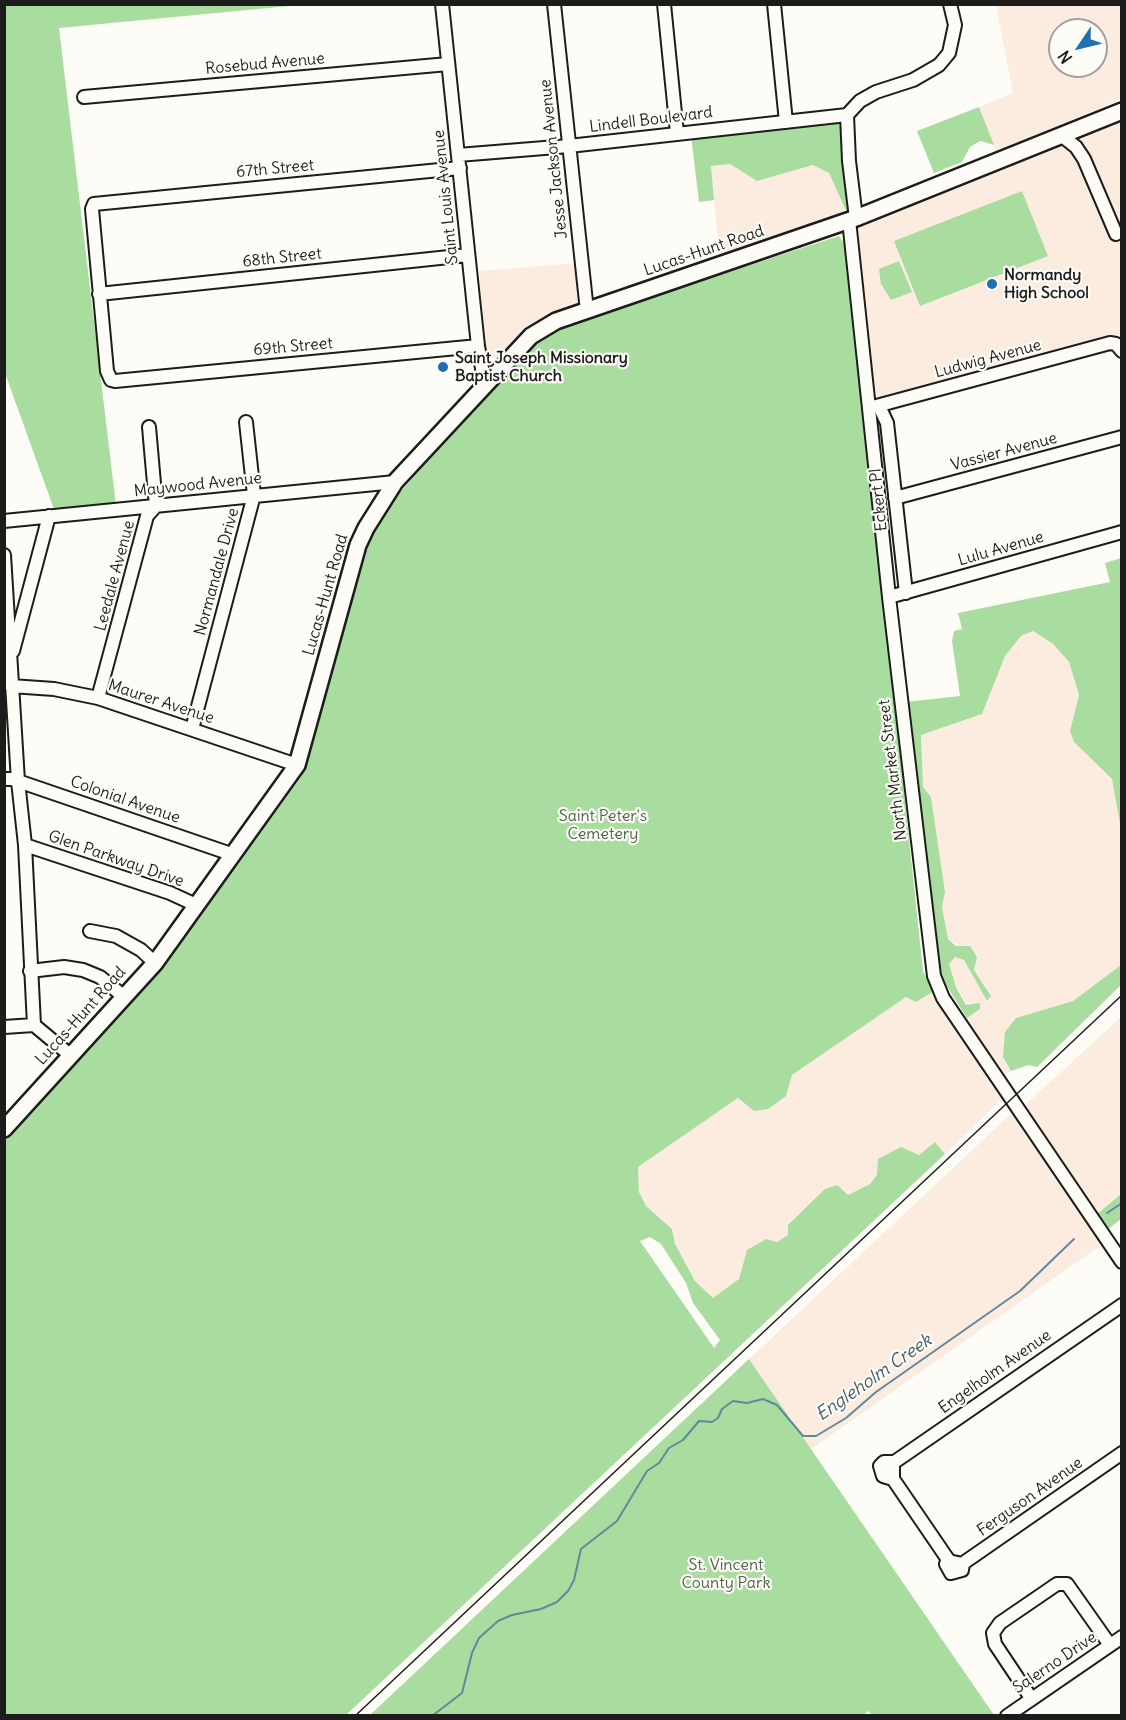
<!DOCTYPE html>
<html>
<head>
<meta charset="utf-8">
<style>
  body { margin:0 }
  #map { position:relative; width:1126px; height:1720px; overflow:hidden; background:#fdfcf7; font-family:Delius,sans-serif }
  canvas { display:block }
  .frame { position:absolute; inset:0; border:6px solid #1c1c1c; pointer-events:none }
  .north { position:absolute; left:1048px; top:18px; width:60px; height:60px; box-sizing:border-box; background:#fdfcf7; border:2px solid #a3a29f; border-radius:50%; rotate:235deg; font-size:16px; font-weight:700; line-height:24px; text-align:center; color:#1c1c1c }
  .north::after { content:''; display:block; margin:auto; width:21px; height:27px; background:#1f6fb2; clip-path:polygon(50% 0,100% 100%,50% 72%,0 100%) }
</style>
</head>
<body>
<div id="map">
<canvas width="1126" height="1720"></canvas>
<div class="frame"></div>
<div class="north">N</div>
</div>
<script>
const ctx = document.querySelector('canvas').getContext('2d');
ctx.lineJoin = 'round';
function paint(path, color) { ctx.fillStyle = color; ctx.fill(path, 'evenodd'); }
const poly = rows => new Path2D(rows.map(r => 'M' + r).join(''));
function trace(path, color, width, dash) { ctx.strokeStyle = color; ctx.lineWidth = width; ctx.lineCap = dash ? 'butt' : 'round'; ctx.setLineDash(dash || []); ctx.stroke(path); }
function write(font, color, halo, rows, align = 'center') {
  ctx.font = font + ' Delius,sans-serif'; ctx.lineWidth = 4.5; ctx.setLineDash([]); ctx.textBaseline = 'middle'; ctx.strokeStyle = halo; ctx.fillStyle = color; for (const [text, x, y, turn = 0] of rows) {
    ctx.save(); ctx.translate(x, y); ctx.rotate((+turn || 0) * Math.PI / 180); ctx.textAlign = isNaN(turn) ? turn : align; if (halo) ctx.strokeText(text, 0, 0); ctx.fillText(text, 0, 0); ctx.restore();
  }
}
const built = poly([
  [996,5,1121,5,1121,99,996,152,979,107,1013,93],
  [1060,30,1096,30,1096,66,1060,66],
  [1121,120,1121,341,1112,337,881,400,871,386,857,227],
  [730,164,757,181,813,165,829,173,847,213,719,257,711,166],
  [576,263,581,302,579,306,538,320,499,357,490,358,486,354,479,271],
  [1033,631,1053,644,1069,662,1079,695,1070,731,1074,742,1112,779,1121,830,1121,965,1073,1001,1016,1018,1003,1057,1011,1071,1004,1078,967,1018,980,1009,973,1004,967,1005,950,974,949,964,955,957,964,960,987,1000,987,988,974,970,977,957,948,939,942,907,945,892,931,797,923,787,921,735,982,714,1005,656,1021,636],
  [933,992,1003,1098,945,1154,935,1142,919,1155,877,1175,870,1184,848,1195,777,1242,747,1250,739,1279,713,1299,695,1281,675,1244,672,1229,646,1206,639,1192,638,1167,738,1098,754,1110,786,1096,791,1075,906,997,917,1002],
  [1121,1017,1121,1194,1096,1215,1024,1106],
  [1014,1111,1104,1243,811,1449,749,1359]
]);
const green = poly([
  [5,5,300,5,59,28,116,506,55,512,5,373],
  [979,107,994,145,980,141,970,147,962,162,934,173,917,131],
  [841,121,851,209,847,213,829,173,813,165,757,181,730,164,711,166,714,200,699,202,691,135,771,126,779,129],
  [1022,191,1048,256,920,306,894,241],
  [839,236,846,246,923,971,933,992,916,1002,906,997,792,1075,786,1096,768,1109,754,1111,738,1098,638,1167,639,1192,646,1206,672,1229,675,1244,695,1281,713,1298,739,1279,747,1250,766,1239,777,1242,788,1235,788,1225,825,1189,837,1185,848,1195,870,1184,877,1175,878,1159,901,1147,919,1155,935,1142,945,1154,346,1715,5,1716,5,1138,180,944,301,777,370,540,382,517,396,497,503,375,545,334,557,328],
  [650,1237,661,1244,686,1283,693,1303,720,1340,714,1348,640,1241],
  [899,261,912,292,891,300,881,284,879,269],
  [1121,558,1121,830,1112,779,1074,742,1070,731,1079,695,1069,662,1053,644,1033,631,1021,636,1005,656,982,714,921,735,923,787,931,797,945,892,942,907,948,939,956,946,970,946,977,957,974,970,991,996,987,1001,964,960,955,957,949,964,956,987,966,1005,980,1003,980,1009,967,1018,941,977,937,963,906,702,960,696,952,641,954,631,962,629,958,613,1110,582,1105,563],
  [1121,965,1121,985,1037,1067,1028,1065,1011,1071,1003,1057,1005,1032,1016,1018,1073,1001],
  [1121,1194,1121,1219,1107,1230,1096,1215],
  [749,1359,994,1715,872,1716,869,1711,862,1716,370,1715]
]);
const stream = poly([
  [1107,1213,1122,1203],
  [432,1716,462,1693,472,1653,479,1638,498,1621,512,1615,541,1609,557,1602,568,1591,574,1580,581,1549,617,1521,647,1471,659,1463,669,1448,683,1440,699,1421,712,1422,718,1418,722,1409,733,1401,747,1403,763,1399,777,1405,803,1436,816,1436,846,1418,876,1392,1020,1291,1074,1239]
]);
const minor = poly([
  [442,4,478,346,485,385],
  [554,4,587,311],
  [664,4,677,133],
  [774,4,786,122],
  [84,97,448,64],
  [847,115,860,101,876,92,913,80,939,65,949,53,955,25,950,4],
  [847,115,849,161,856,218],
  [1061,135,1076,147,1084,159,1116,234],
  [458,155,569,146,847,115],
  [460,168,94,204,92,209,107,371,111,380,115,381,478,346],
  [849,220,889,597,934,976,943,998,1122,1262],
  [99,294,468,255],
  [879,406,887,423,906,593],
  [869,408,1110,343,1116,344,1122,351],
  [895,498,1122,437],
  [4,521,395,482],
  [4,555,18,781,25,845,34,1025,70,1055],
  [889,597,1122,532],
  [13,651,49,516],
  [11,686,54,689,98,698,297,765],
  [98,698,147,516,156,506,149,427],
  [192,729,254,495,246,422],
  [4,779,12,779,234,855],
  [25,845,170,893,196,905],
  [90,931,116,936,141,950,155,963],
  [30,971,64,967,83,970,100,977,123,996],
  [4,1027,34,1025],
  [1122,1305,893,1463,893,1479,949,1561,962,1564,1122,1453],
  [893,1479,883,1476,880,1466,884,1462,894,1462],
  [948,1559,946,1564,951,1573,962,1570,963,1563],
  [1031,1698,995,1644,993,1633,1000,1623,1057,1584,1067,1584,1110,1645],
  [1007,1716,1122,1637]
]);
const major = poly([
  [4,1129,155,963,297,765,358,545,366,528,395,482,531,336,556,321,856,218,1122,111]
]);
const tram = poly([
  [355,1716,1122,995]
]);
const markers = [
  [992,284,6,"#1f6fb2"],
  [443,367,6,"#1f6fb2"]
];
const streetNames = [
  ["Rosebud Avenue",265,64,-5],
  ["Lindell Boulevard",651,120,-7],
  ["Jesse Jackson Avenue",554,159,-96],
  ["67th Street",275,169,-5],
  ["Saint Louis Avenue",446,197,-96],
  ["Lucas-Hunt Road",704,251,-19],
  ["68th Street",282,258,-6],
  ["69th Street",293,347,-5],
  ["Ludwig Avenue",988,359,-15],
  ["Vassier Avenue",1004,452,-15],
  ["Maywood Avenue",198,485,-6],
  ["Eckert Pl",879,500,-96],
  ["Lulu Avenue",1001,549,-16],
  ["Normandale Drive",217,572,-75],
  ["Leedale Avenue",115,576,-75],
  ["Lucas-Hunt Road",326,595,-74],
  ["Maurer Avenue",161,702,18],
  ["North Market Street",893,770,-97],
  ["Colonial Avenue",125,800,19],
  ["Glen Parkway Drive",116,859,19],
  ["Lucas-Hunt Road",81,1016,-48],
  ["Engelholm Avenue",995,1372,-35],
  ["Ferguson Avenue",1030,1497,-35],
  ["Salerno Drive",1055,1663,-34]
];
const poiNames = [
  ["Normandy",1004,275],
  ["High School",1004,293],
  ["Saint Joseph Missionary",455,358],
  ["Baptist Church",455,376]
];
const parkNames = [
  ["Saint Peter's",603,816],
  ["Cemetery",603,834],
  ["St. Vincent",726,1565],
  ["County Park",726,1583]
];
const waterNames = [
  ["Engleholm Creek",874,1378,-35]
];
paint(built, '#fbecdf');
paint(green, '#a9dd9f');
trace(stream, '#63889d', 2);
trace(minor, '#1c1c1c', 16);
trace(major, '#1c1c1c', 20);
trace(minor, '#fdfcf7', 12);
trace(major, '#fdfcf7', 15);
trace(tram, '#1c1c1c', 1.5);
for (const [x, y, r, color] of markers) { const dot = new Path2D(); dot.arc(x, y, r, 0, 2 * Math.PI); ctx.fillStyle = color; ctx.fill(dot); trace(dot, '#fdfcf7', 2); }
write('16px', '#1c1c1c', '#fdfcf7', streetNames);
write('bold 16px', '#1c1c1c', '#fdfcf7', poiNames, 'left');
write('16px', '#4d604a', '#fdfcf7', parkNames);
write('italic 18px', '#455b67', '#fdfcf7', waterNames);
</script>
</body>
</html>
